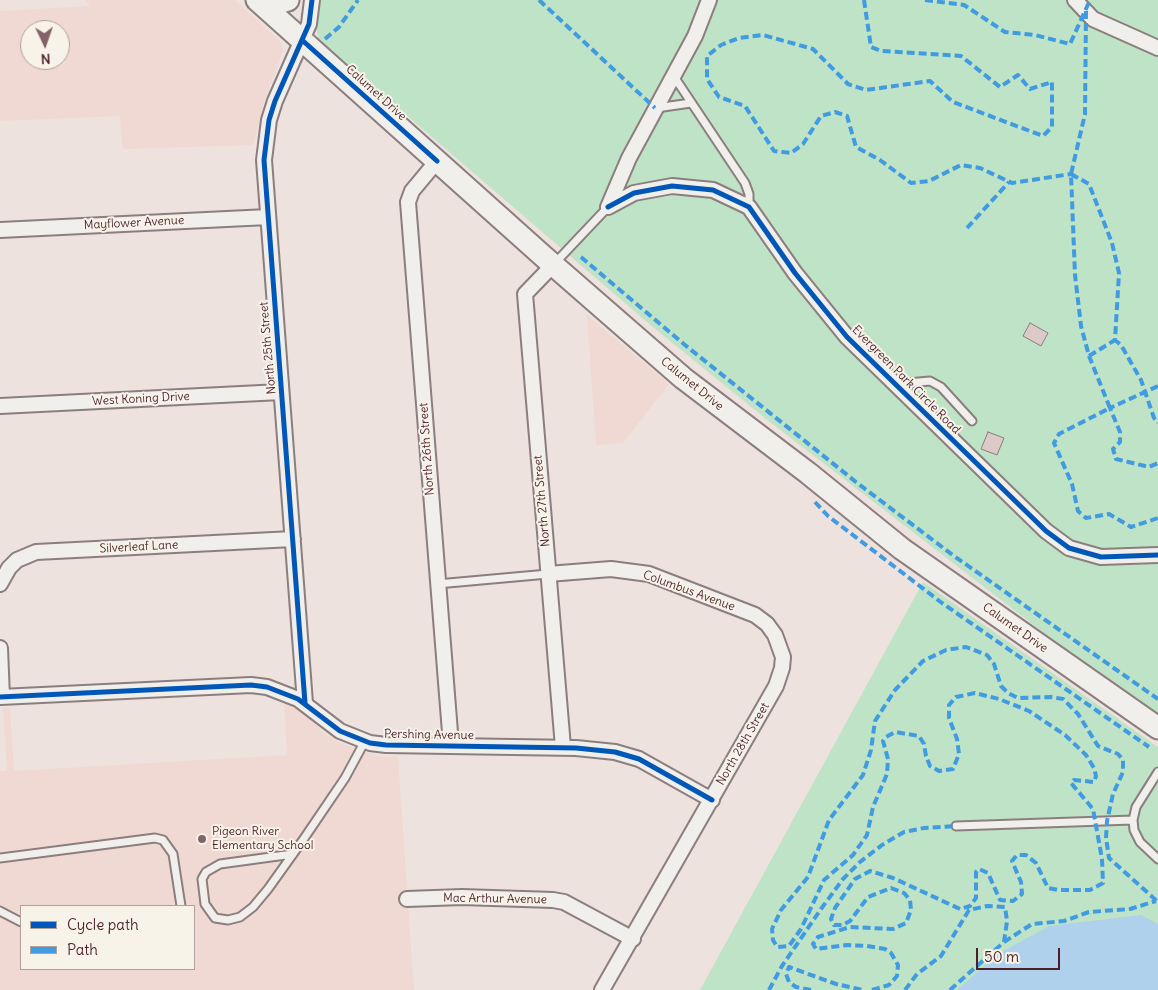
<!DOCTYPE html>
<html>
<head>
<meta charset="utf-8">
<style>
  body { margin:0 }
  #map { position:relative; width:1158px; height:990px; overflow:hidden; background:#ede2dd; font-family:Delius,sans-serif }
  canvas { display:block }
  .legend { position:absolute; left:20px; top:905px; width:175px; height:65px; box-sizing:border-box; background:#f7f3e8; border:1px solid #b29e9c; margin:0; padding:6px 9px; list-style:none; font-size:15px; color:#4a1f2b }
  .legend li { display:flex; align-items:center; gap:10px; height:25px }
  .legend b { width:25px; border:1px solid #b29e9c }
  .north { position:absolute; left:20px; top:20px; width:50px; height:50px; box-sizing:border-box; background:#f7f3e8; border:1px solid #b29e9c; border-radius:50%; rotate:177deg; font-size:14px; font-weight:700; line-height:20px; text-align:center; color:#4a1f2b }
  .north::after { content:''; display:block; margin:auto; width:18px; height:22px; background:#836369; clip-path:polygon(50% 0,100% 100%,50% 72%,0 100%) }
  .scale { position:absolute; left:976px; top:948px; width:84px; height:22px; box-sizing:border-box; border:2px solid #4a1f2b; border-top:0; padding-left:6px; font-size:15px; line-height:18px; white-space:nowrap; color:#4a1f2b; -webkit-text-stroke:4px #f7f3e8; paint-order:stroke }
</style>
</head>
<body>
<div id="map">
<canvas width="1158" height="990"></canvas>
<ul class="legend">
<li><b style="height:6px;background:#0057b8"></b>Cycle path</li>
<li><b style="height:6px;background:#409be1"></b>Path</li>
</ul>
<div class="north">N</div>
<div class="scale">50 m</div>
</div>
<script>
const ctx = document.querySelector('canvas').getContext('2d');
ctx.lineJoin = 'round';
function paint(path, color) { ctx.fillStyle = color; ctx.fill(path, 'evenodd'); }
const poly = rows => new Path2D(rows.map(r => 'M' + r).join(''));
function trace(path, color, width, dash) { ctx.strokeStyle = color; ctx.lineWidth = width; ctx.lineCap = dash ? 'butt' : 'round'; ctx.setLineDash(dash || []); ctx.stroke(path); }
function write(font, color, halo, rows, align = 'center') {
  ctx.font = font + ' Delius,sans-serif'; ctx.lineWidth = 4; ctx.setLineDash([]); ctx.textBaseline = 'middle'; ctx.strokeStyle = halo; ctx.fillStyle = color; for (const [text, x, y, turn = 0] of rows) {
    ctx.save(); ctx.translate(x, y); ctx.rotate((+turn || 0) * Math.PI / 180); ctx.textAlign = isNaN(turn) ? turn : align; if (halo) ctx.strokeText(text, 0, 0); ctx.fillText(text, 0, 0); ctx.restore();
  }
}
const built = poly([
  [85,0,235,0,280,41,283,50,264,103,253,145,123,149,120,116,0,121,0,11,90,6],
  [30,30,60,30,60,60,30,60],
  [587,315,669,384,623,443,596,445],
  [284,702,305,713,323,732,340,743,377,756,398,757,414,990,0,990,0,771,7,771,3,708,10,708,14,771,287,755],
  [21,906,194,906,194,969,21,969]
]);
const green = poly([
  [318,0,1158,0,1158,713,1092,670,766,419,654,328,319,40,316,29],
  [923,582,1158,747,1158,990,700,990]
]);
const water = poly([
  [1141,915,1158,924,1158,990,957,990,998,954,1049,926]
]);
const building = poly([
  [1030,323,1048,333,1041,346,1023,336,1030,323],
  [988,432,1004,438,997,455,981,449,988,432]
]);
const service = poly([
  [673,75,745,183,749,194,749,207],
  [656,108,691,103],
  [555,263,608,207],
  [897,387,907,383,930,381,941,387,972,421],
  [437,584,548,574],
  [1158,772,1136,807,1133,820,1134,830,1140,842,1158,859],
  [956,826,1133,820],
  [293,854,220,864,206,872,202,879,205,904,215,918,228,920,240,917,253,907,268,889,293,854,305,837,345,778,365,741],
  [0,858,155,838,163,840,173,854,181,906],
  [0,911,21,922]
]);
const minor = poly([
  [1075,0,1093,19,1158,48],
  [437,161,412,191,408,202,451,745],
  [608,207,634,193,672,186,713,190,749,207,795,273,847,337,1046,531,1069,548,1101,557,1158,555],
  [608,207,629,158,695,36,709,0],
  [0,230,268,217],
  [553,265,525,294,563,747],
  [0,406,281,392],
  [548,574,611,569,649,574,755,615,767,624,775,635,783,657,782,668,776,686,602,990],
  [0,584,9,568,17,560,36,552,293,539],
  [0,648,2,697],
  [0,697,251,685,267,687,298,699,340,731,370,743,386,745,576,748,615,752,639,759,712,800],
  [305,703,264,160,269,120,275,101,309,24,312,0],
  [407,899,462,897,553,900,564,902,633,939]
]);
const primary = poly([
  [257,0,543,256,683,378,808,473,902,549,1158,728],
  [265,7,288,0]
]);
const quiet = poly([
  [539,0,655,108],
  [864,0,871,47,881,51,961,56,1000,87,1018,75,1030,89,1052,82,1052,127,1043,136,953,102,930,81,866,90,848,84,813,49,763,35,739,38,721,45,707,56,707,79,719,97,745,106,774,151,791,153,803,144,821,116,835,112,847,116,856,147,880,160,911,183,929,181,961,165,980,168,1012,183,1071,174],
  [925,0,964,5,1005,32,1035,35,1070,44,1090,0],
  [1086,11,1085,114,1071,174,1075,275,1081,326,1089,356,1110,408,1059,434,1054,443,1072,484,1078,511,1086,518,1109,514,1131,527,1158,518],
  [325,39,339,27,358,0],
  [1071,174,1089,184,1112,243,1119,273,1115,340,1121,345,1141,380,1154,418,1158,423],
  [967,228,1009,182],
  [581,257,685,345,856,482,954,556,1158,699],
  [1089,356,1115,340],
  [1158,386,1110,408,1120,432,1120,442,1113,449,1116,459,1149,467,1158,463],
  [815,502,828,516,942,603,1149,747],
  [1004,942,1032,924,1064,921,1089,912,1130,909,1156,901],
  [769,990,782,966,821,909,843,879,860,862,882,845,904,832,924,828,956,826],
  [811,990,796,987,789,982,786,974,789,967,836,984,863,990],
  [872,990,889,985,897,976,898,965,891,953,885,949,867,946,847,945,816,949,813,944,818,937,850,927,893,929,906,923,911,910,910,900,904,893,891,888,868,897,850,921,842,925,834,925,831,919,835,908,855,879,870,871,893,878,960,909,970,906,976,898,976,872,979,869,988,873,1000,900,1013,901,1022,894,1021,882,1012,861,1017,855,1026,855,1036,863,1048,888,1058,890,1090,890,1103,883,1102,859,1093,809,1071,783,1074,780,1094,782,1096,776,1094,768,1086,755,1065,735,1029,711,999,699,975,693,956,697,949,705,949,718,957,739,959,754,953,769,939,771,930,766,926,756,924,744,919,736,895,732,886,737,883,741,888,759,887,774,873,807,867,835,853,855,824,880,801,929,789,946,777,947,773,940,772,929,781,910,808,877,829,820,863,775,871,750,875,721,895,690,923,661,946,650,966,647,987,655,994,664,1001,686,1008,693,1018,698,1051,697,1063,699,1078,714,1098,746,1118,754,1123,760,1123,772,1113,794,1107,821,1106,838,1109,858,1158,902],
  [905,990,917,974,941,956,969,910,987,906,1005,907,1007,921,1004,942,950,990]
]);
const cycleway = poly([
  [302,40,437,161],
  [608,207,634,193,672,186,713,190,749,207,795,273,847,337,1046,531,1069,548,1101,557,1158,555],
  [0,697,251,685,267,687,298,699,340,731,370,743,386,745,576,748,615,752,639,759,712,800],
  [305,703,264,160,269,120,275,101,309,24,312,0]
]);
const markers = [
  [202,839,5,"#836369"]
];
const streetNames = [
  ["Calumet Drive",376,93,42],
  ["Mayflower Avenue",134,223,-3],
  ["North 25th Street",268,348,-95],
  ["Evergreen Park Circle Road",906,380,45],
  ["Calumet Drive",692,384,39],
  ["West Koning Drive",141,399,-3],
  ["North 26th Street",427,449,-94],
  ["North 27th Street",542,501,-95],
  ["Silverleaf Lane",139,547,-3],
  ["Columbus Avenue",689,591,20],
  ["Calumet Drive",1015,628,35],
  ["Pershing Avenue",429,735,1],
  ["North 28th Street",743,744,-60],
  ["Mac Arthur Avenue",495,899,1]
];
const poiNames = [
  ["Pigeon River",212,832],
  ["Elementary School",212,846]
];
paint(built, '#f0d9d2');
paint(green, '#bfe3c6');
paint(water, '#afd1ec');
paint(building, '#dbcac7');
trace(building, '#8c7e7e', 1);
trace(service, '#8c7e7e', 11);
trace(minor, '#8c7e7e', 18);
trace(primary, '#8c7e7e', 25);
trace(service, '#f1efeb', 7);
trace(minor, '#f1efeb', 14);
trace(primary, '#f1efeb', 21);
trace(quiet, '#409be1', 4, [8, 4]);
trace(cycleway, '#0057b8', 5);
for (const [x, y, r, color] of markers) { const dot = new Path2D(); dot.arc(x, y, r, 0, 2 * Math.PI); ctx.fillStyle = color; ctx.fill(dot); trace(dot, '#f7f3e8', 2); }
write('12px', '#4a1f2b', '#f7f3e8', streetNames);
write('12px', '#4a1f2b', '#f7f3e8', poiNames, 'left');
</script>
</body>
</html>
